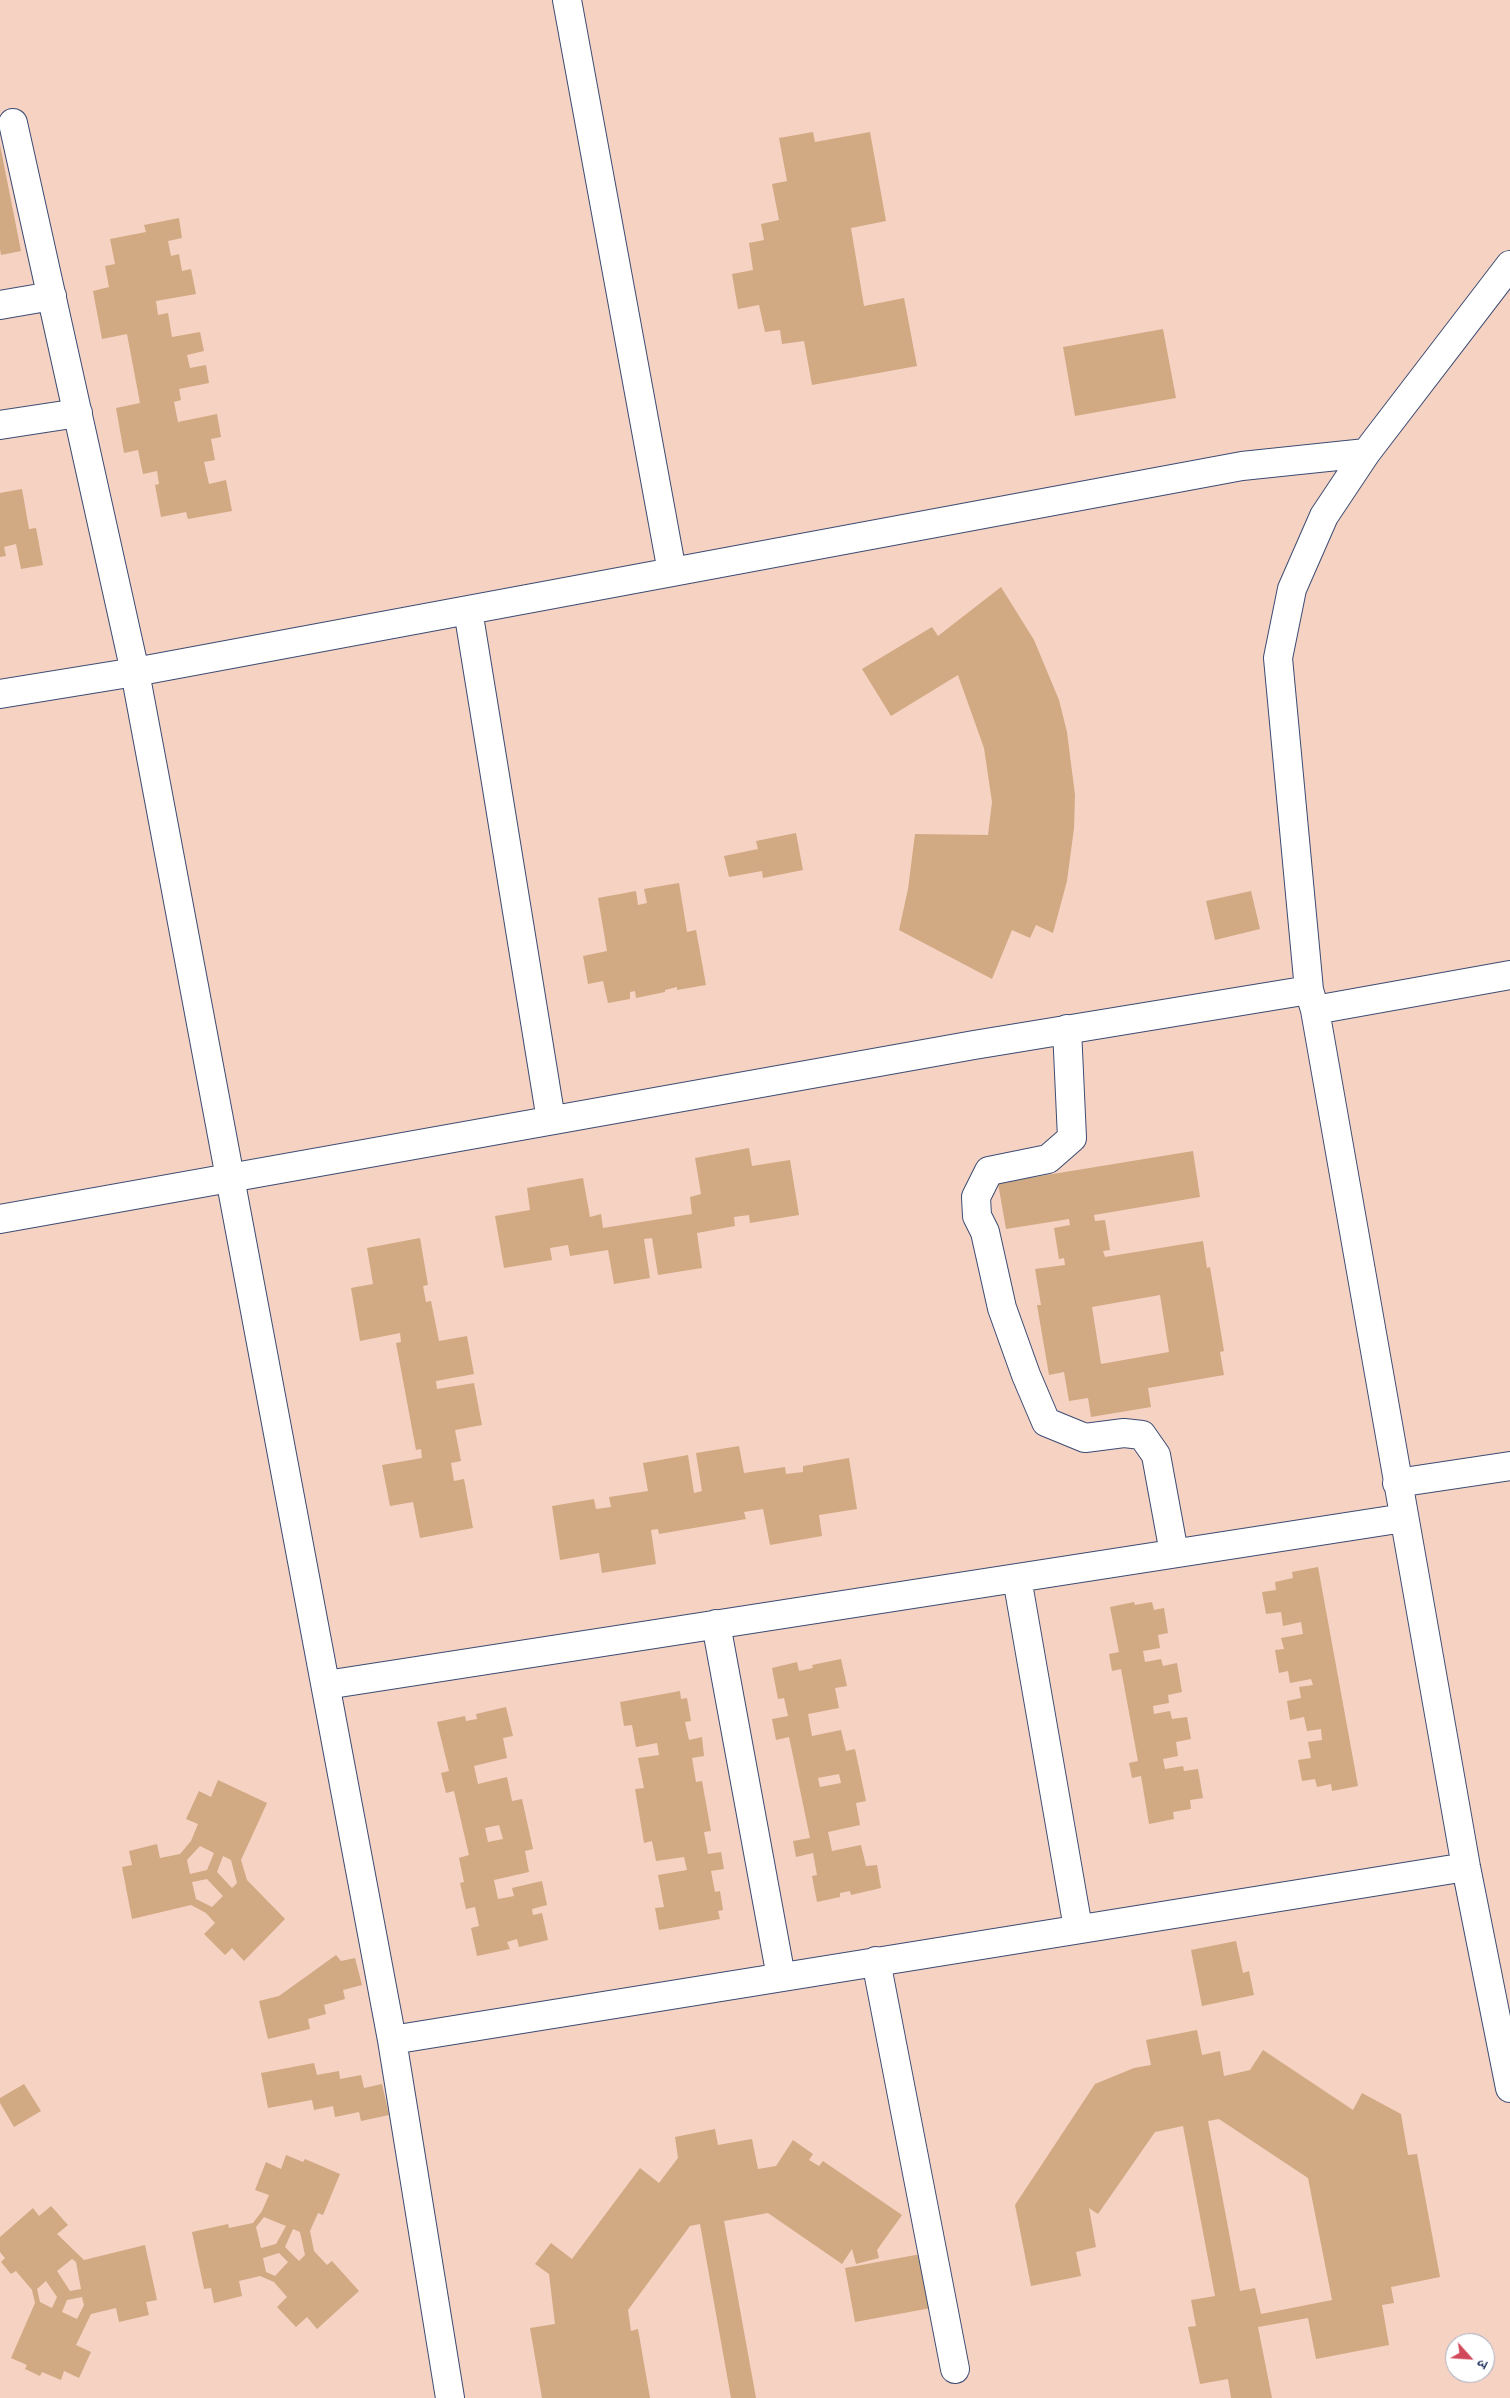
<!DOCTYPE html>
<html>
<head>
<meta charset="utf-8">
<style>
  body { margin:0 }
  #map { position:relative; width:1510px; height:2398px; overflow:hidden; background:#f7f1e1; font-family:"EB Garamond","Noto Serif Devanagari",serif }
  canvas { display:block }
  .north { position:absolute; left:1445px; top:2333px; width:50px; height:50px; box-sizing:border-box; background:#fff; border:1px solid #a4acbf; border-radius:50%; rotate:116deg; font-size:14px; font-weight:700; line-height:20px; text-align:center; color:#1b2f5e }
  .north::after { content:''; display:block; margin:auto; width:18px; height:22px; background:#d1495b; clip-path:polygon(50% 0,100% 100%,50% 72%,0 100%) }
</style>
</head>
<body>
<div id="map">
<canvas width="1510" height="2398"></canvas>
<div class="north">उ</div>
</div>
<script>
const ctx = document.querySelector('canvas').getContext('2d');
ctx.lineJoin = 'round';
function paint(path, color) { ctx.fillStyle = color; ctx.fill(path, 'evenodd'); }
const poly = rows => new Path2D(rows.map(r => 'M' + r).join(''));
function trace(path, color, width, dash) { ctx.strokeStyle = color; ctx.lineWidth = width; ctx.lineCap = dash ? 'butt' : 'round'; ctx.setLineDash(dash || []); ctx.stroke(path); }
const built = poly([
  [0,0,1510,0,1510,2398,0,2398],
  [1455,2343,1485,2343,1485,2373,1455,2373]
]);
const building = poly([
  [813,132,815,142,870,132,886,221,851,228,864,306,904,298,917,366,812,385,804,341,782,344,780,330,765,332,759,305,738,309,732,274,753,270,749,243,764,240,761,224,779,220,772,184,787,181,779,138],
  [0,145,21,251,1,255,0,249],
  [179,218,182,238,168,241,171,256,179,254,182,271,191,269,196,294,156,301,158,315,168,313,172,337,200,332,204,351,187,355,190,368,206,365,209,383,179,389,181,400,174,402,178,422,217,414,221,437,211,439,215,460,204,462,209,484,226,480,232,511,188,519,186,512,161,517,155,485,159,484,157,471,143,474,138,450,124,453,116,408,140,403,127,334,102,339,93,291,109,287,105,266,115,264,110,239,146,232,144,225],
  [1163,329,1176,398,1075,416,1063,347],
  [22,489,29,529,36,528,43,565,21,569,16,544,4,547,6,556,0,557,0,493],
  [1001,587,1034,640,1059,700,1067,732,1075,795,1074,828,1067,881,1053,933,1036,925,1030,938,1012,930,992,979,899,930,908,889,915,834,988,835,992,802,984,748,959,678,958,675,891,716,862,669,932,627,938,636],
  [796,833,803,870,763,878,762,871,729,877,724,856,758,849,756,841],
  [679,883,687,932,696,930,706,985,677,990,677,987,665,990,665,992,636,998,635,991,630,992,630,999,608,1003,603,981,588,984,583,956,607,951,598,898,636,891,638,905,647,903,644,889],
  [1251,891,1260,929,1215,940,1206,901],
  [749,1148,752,1166,790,1160,799,1215,750,1223,749,1215,734,1217,735,1226,697,1233,702,1268,658,1275,652,1238,644,1239,650,1278,614,1284,608,1250,570,1256,568,1245,550,1248,552,1260,504,1268,495,1216,530,1210,527,1188,583,1178,590,1217,601,1214,603,1228,692,1214,690,1197,701,1194,695,1158],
  [1193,1151,1200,1197,1094,1215,1095,1221,1105,1220,1110,1250,1103,1251,1105,1257,1203,1241,1207,1268,1210,1267,1224,1351,1220,1352,1224,1375,1148,1388,1151,1407,1091,1417,1088,1398,1069,1401,1064,1372,1049,1375,1037,1305,1041,1305,1035,1269,1065,1265,1064,1258,1059,1259,1054,1228,1070,1225,1069,1219,1006,1229,998,1183],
  [1160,1295,1169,1352,1101,1364,1092,1307],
  [420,1238,428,1285,423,1286,426,1302,431,1301,439,1341,467,1336,474,1374,436,1381,437,1389,474,1383,482,1425,455,1430,461,1461,451,1463,454,1481,464,1479,473,1528,420,1538,413,1502,390,1506,382,1465,422,1458,421,1449,416,1450,396,1343,401,1342,400,1333,360,1341,351,1288,373,1284,367,1248],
  [739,1446,744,1473,785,1467,786,1474,803,1472,803,1466,849,1458,857,1509,819,1515,822,1536,770,1545,763,1509,744,1512,746,1519,659,1534,658,1529,651,1530,656,1564,602,1573,599,1553,560,1560,552,1506,594,1499,596,1509,611,1507,609,1497,648,1491,643,1463,688,1455,694,1493,702,1491,696,1453],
  [1318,1567,1358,1786,1332,1791,1331,1784,1317,1787,1315,1779,1302,1781,1298,1760,1311,1758,1308,1742,1322,1740,1321,1729,1307,1731,1304,1717,1290,1720,1287,1701,1301,1698,1299,1687,1313,1685,1311,1679,1290,1683,1288,1671,1279,1673,1275,1650,1284,1649,1281,1638,1303,1634,1301,1622,1283,1626,1281,1612,1266,1614,1262,1592,1276,1590,1275,1582,1293,1578,1292,1572],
  [1134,1602,1135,1605,1152,1602,1154,1610,1164,1608,1168,1633,1158,1635,1160,1648,1143,1651,1145,1662,1161,1659,1163,1666,1177,1663,1182,1692,1168,1695,1169,1703,1153,1706,1154,1714,1170,1711,1172,1719,1187,1717,1191,1739,1176,1742,1178,1756,1163,1759,1165,1769,1183,1766,1184,1771,1198,1769,1203,1798,1190,1800,1191,1809,1173,1812,1174,1819,1149,1824,1141,1776,1132,1778,1129,1763,1138,1761,1121,1669,1112,1671,1109,1654,1119,1652,1110,1607],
  [841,1659,847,1686,835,1688,839,1708,808,1714,812,1736,841,1730,846,1751,855,1749,866,1801,856,1803,860,1825,828,1832,832,1851,861,1845,866,1866,877,1865,881,1888,851,1895,850,1891,840,1893,840,1897,817,1902,812,1876,817,1875,813,1853,796,1857,793,1841,810,1838,789,1737,776,1740,772,1719,788,1716,784,1698,778,1699,772,1668,797,1662,799,1671,813,1668,812,1665],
  [839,1774,841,1783,820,1787,818,1778],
  [680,1691,681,1699,687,1698,691,1721,685,1722,689,1740,702,1737,704,1756,692,1758,696,1782,702,1781,711,1831,704,1832,708,1854,721,1852,724,1869,711,1871,715,1892,720,1891,723,1910,718,1911,720,1919,659,1930,655,1908,664,1907,658,1875,687,1870,684,1857,656,1861,652,1841,644,1843,635,1789,644,1788,638,1758,659,1755,657,1743,636,1747,632,1725,624,1726,620,1702],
  [506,1707,513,1736,503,1738,507,1758,474,1766,478,1784,507,1777,512,1801,522,1799,533,1849,525,1851,529,1872,494,1880,498,1899,514,1896,512,1888,542,1881,547,1905,532,1909,533,1915,542,1913,548,1940,519,1947,517,1939,507,1942,510,1949,477,1956,471,1928,479,1926,475,1907,466,1909,460,1883,464,1882,459,1858,469,1855,454,1791,446,1793,441,1773,449,1771,437,1722,465,1716,466,1721,477,1719,476,1714],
  [499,1825,503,1839,488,1842,485,1828],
  [218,1780,267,1803,241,1860,247,1880,285,1919,244,1961,232,1948,225,1955,204,1934,215,1923,206,1913,191,1905,132,1919,122,1867,132,1865,129,1851,157,1844,160,1858,180,1854,191,1841,198,1824,186,1819,199,1791,211,1797],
  [200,1846,214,1853,207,1870,190,1874,187,1860],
  [223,1856,231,1860,237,1883,232,1888,217,1872],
  [207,1879,223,1896,212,1907,196,1899,192,1882],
  [1236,1941,1243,1973,1249,1971,1254,1995,1202,2006,1191,1950],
  [336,1955,341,1961,355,1958,362,1985,343,1990,345,1999,324,2005,326,2014,308,2019,310,2029,268,2039,259,2001,279,1996],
  [1197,2030,1202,2055,1220,2051,1224,2076,1250,2070,1263,2050,1353,2110,1362,2093,1401,2114,1408,2155,1417,2154,1440,2277,1391,2287,1394,2303,1382,2305,1389,2345,1316,2359,1308,2318,1258,2327,1272,2398,1231,2398,1228,2379,1200,2384,1188,2327,1196,2326,1191,2300,1215,2296,1183,2126,1155,2132,1098,2214,1089,2208,1096,2247,1076,2252,1081,2276,1031,2286,1015,2205,1095,2084,1134,2068,1151,2065,1146,2040],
  [1219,2119,1308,2178,1332,2300,1261,2314,1255,2288,1240,2291,1208,2121],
  [314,2063,317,2075,339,2071,340,2079,361,2075,364,2088,382,2084,389,2115,361,2121,359,2112,335,2117,333,2106,314,2110,312,2100,268,2108,261,2073],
  [24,2084,41,2111,14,2127,0,2103,0,2098],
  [715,2129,718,2145,752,2139,758,2169,776,2166,793,2140,813,2154,809,2160,819,2166,823,2161,902,2215,877,2250,879,2258,856,2264,852,2249,842,2264,768,2213,724,2221,756,2398,731,2398,700,2224,690,2226,628,2310,631,2331,638,2329,650,2398,542,2398,530,2328,555,2324,549,2274,535,2264,551,2243,572,2259,640,2168,659,2183,678,2158,675,2137],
  [286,2155,303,2162,305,2159,340,2174,323,2215,318,2213,310,2231,314,2251,327,2265,332,2261,359,2291,317,2329,307,2317,296,2327,277,2307,287,2297,274,2282,260,2276,239,2281,242,2296,214,2303,211,2288,204,2289,192,2232,228,2224,229,2228,253,2223,262,2211,269,2195,255,2190,266,2162,281,2169],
  [264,2217,286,2226,276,2244,261,2248,256,2227],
  [293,2229,300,2232,305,2255,299,2261,285,2247],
  [279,2253,288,2262,275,2276,266,2272,263,2258],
  [51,2206,68,2225,57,2234,84,2260,145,2245,157,2300,146,2302,149,2315,119,2322,116,2308,91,2314,76,2345,91,2352,79,2378,64,2371,61,2380,42,2372,40,2376,25,2369,27,2365,11,2358,35,2303,32,2290,16,2271,11,2274,1,2262,5,2258,0,2252,0,2237,33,2208,39,2216],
  [72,2259,76,2262,81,2289,70,2291,57,2271],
  [46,2281,57,2297,52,2308,40,2302,37,2289],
  [82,2297,84,2305,77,2319,62,2312,67,2300],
  [921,2254,931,2308,855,2322,845,2268]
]);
const minor = poly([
  [567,0,672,572],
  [13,123,135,672,392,2040,450,2398],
  [1510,265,1366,453,1324,516,1292,589,1278,658,1309,990,1315,1010,1466,1867,1510,2088],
  [0,305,52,296],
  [0,425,78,413],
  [468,610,551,1120],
  [0,694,135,672,1242,466,1366,453],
  [1315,1010,1510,975],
  [1067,1029,1072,1138,1048,1159,989,1171,976,1197,977,1216,985,1232,1002,1308,1026,1375,1046,1422,1085,1438,1124,1433,1142,1435,1156,1455,1174,1553],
  [0,1219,974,1045,1309,990],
  [1397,1483,1510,1466],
  [1017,1578,1078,1928],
  [716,1624,781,1977],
  [326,1685,1404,1518],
  [876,1961,955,2369],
  [392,2040,1466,1867]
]);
paint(built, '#f6d2c3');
paint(building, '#d1a982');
trace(minor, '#3c4c72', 30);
trace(minor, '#fff', 28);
</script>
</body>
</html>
